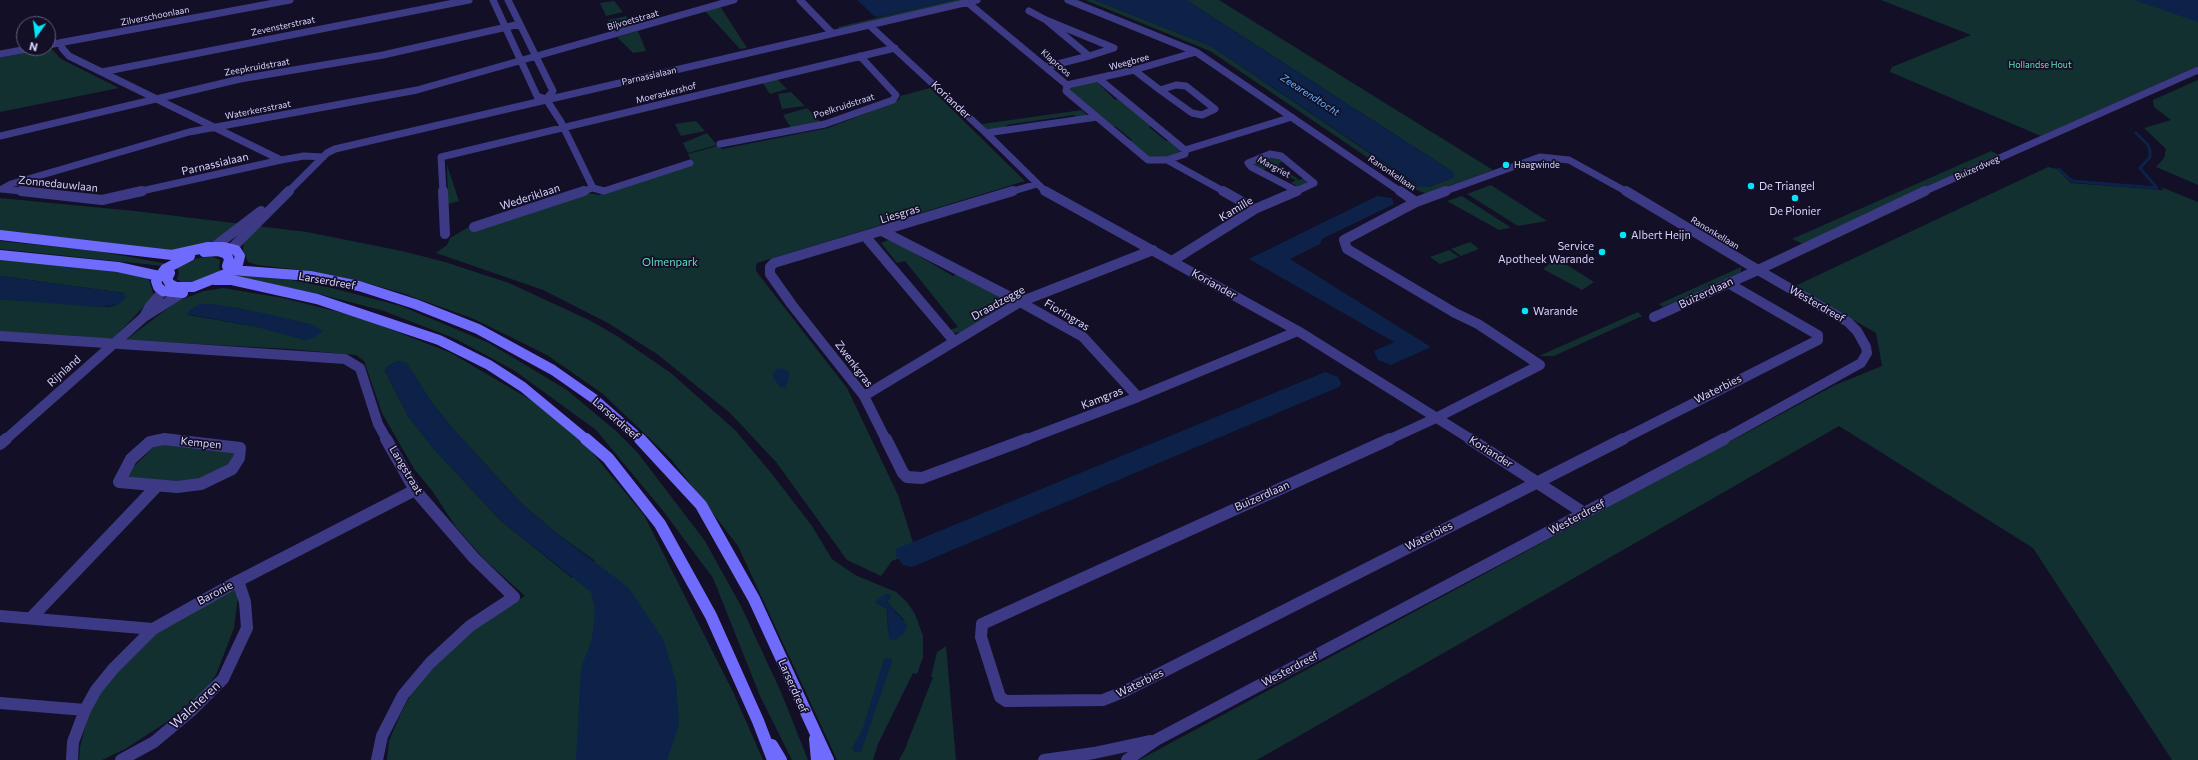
<!DOCTYPE html>
<html>
<head>
<meta charset="utf-8">
<style>
  body { margin:0 }
  #map { position:relative; width:2198px; height:760px; overflow:hidden; background:#130f26; font-family:Commissioner,sans-serif }
  canvas { display:block }
  .north { position:absolute; left:16px; top:16px; width:40px; height:40px; box-sizing:border-box; background:#130f26; border:1px solid #625e7d; border-radius:50%; rotate:194deg; font-size:11px; font-weight:700; line-height:16px; text-align:center; color:#d9d4ff }
  .north::after { content:''; display:block; margin:auto; width:14px; height:18px; background:#00e5ff; clip-path:polygon(50% 0,100% 100%,50% 72%,0 100%) }
</style>
</head>
<body>
<div id="map">
<canvas width="2198" height="760"></canvas>
<div class="north">N</div>
</div>
<script>
const ctx = document.querySelector('canvas').getContext('2d');
ctx.lineJoin = 'round';
function paint(path, color) { ctx.fillStyle = color; ctx.fill(path, 'evenodd'); }
const poly = rows => new Path2D(rows.map(r => 'M' + r).join(''));
function trace(path, color, width, dash) { ctx.strokeStyle = color; ctx.lineWidth = width; ctx.lineCap = dash ? 'butt' : 'round'; ctx.setLineDash(dash || []); ctx.stroke(path); }
function write(font, color, halo, rows, align = 'center') {
  ctx.font = font + ' Commissioner,sans-serif'; ctx.lineWidth = 3.5; ctx.setLineDash([]); ctx.textBaseline = 'middle'; ctx.strokeStyle = halo; ctx.fillStyle = color; for (const [text, x, y, turn = 0] of rows) {
    ctx.save(); ctx.translate(x, y); ctx.rotate((+turn || 0) * Math.PI / 180); ctx.textAlign = isNaN(turn) ? turn : align; if (halo) ctx.strokeText(text, 0, 0); ctx.fillText(text, 0, 0); ctx.restore();
  }
}
const green = poly([
  [953,0,969,0,841,30,838,27],
  [1085,0,1095,0,1211,46,1417,185,1416,187,1429,187,1454,177,1453,172,1186,0,1219,0,1493,170,1427,194,1414,189,1210,51],
  [1881,0,2198,0,2198,66,2041,136,1890,72,1892,67,1971,35],
  [614,1,623,12,606,16,600,3],
  [720,6,747,48,740,49,705,11],
  [626,16,635,26,614,32,608,20],
  [638,31,646,51,633,53,617,37],
  [51,48,61,59,119,88,0,112,0,58],
  [777,79,787,89,770,94,762,82],
  [2198,80,2198,185,2156,167,2164,158,2166,149,2144,128,2171,120,2154,107,2153,100],
  [1096,81,1115,100,1118,99,1152,126,1149,127,1166,141,1170,140,1181,150,1180,153,1163,159,1151,159,1129,141,1132,140,1115,126,1112,127,1068,90,1068,88],
  [930,88,1025,181,757,263,756,267,756,271,847,388,898,495,916,552,892,561,881,576,847,560,776,462,730,413,657,354,608,323,543,290,436,253,447,245,450,238,467,228,588,193,599,195,693,165,688,154,717,146,722,149,828,128,895,102,900,99,900,96],
  [791,92,805,106,782,109,778,94],
  [807,108,821,122,791,128,783,115],
  [1082,110,1087,115,1077,119,1074,115,1006,125,1007,128,994,130,987,129,982,124],
  [696,121,705,131,681,136,675,124],
  [707,133,717,145,688,153,683,143],
  [1991,151,2001,156,1803,244,1792,239],
  [1274,157,1284,161,1278,164,1299,180,1305,178,1310,182,1299,187,1291,183,1296,180,1268,167,1263,170,1254,165,1255,161],
  [447,165,459,201,448,204],
  [2048,167,2057,169,2071,183,2163,190,2161,187,2198,202,2198,760,2172,760,2033,548,1839,426,1257,760,1139,760,1835,385,1882,366,1876,333,1795,286],
  [1491,185,1547,221,1518,226,1467,194],
  [1462,196,1510,227,1510,228,1499,230,1447,201],
  [0,198,135,211,242,224,220,239,180,252,0,231],
  [257,226,307,232,402,251,445,262,509,283,589,320,617,336,671,373,736,431,772,474,812,526,832,559,855,575,896,592,907,602,915,614,923,636,923,657,917,674,913,673,878,744,873,760,837,760,738,546,671,459,603,394,547,355,474,319,402,293,356,280,309,271,257,265,248,262,243,250,244,240],
  [888,594,890,598,887,602,904,620,888,631,887,609,875,602],
  [890,239,953,276,957,274,1004,299,1000,303,1002,307,962,332,955,333,948,331,958,327,905,261,897,263,881,243],
  [0,241,98,251,168,264,163,266,0,249],
  [1470,242,1479,249,1461,256,1451,249],
  [1449,250,1459,257,1440,264,1430,257],
  [211,256,220,260,219,268,221,272,192,282,181,282,177,279,179,272,176,267,194,259],
  [1556,258,1594,282,1582,290,1543,269],
  [0,259,139,274,149,280,154,296,113,339,0,333,0,299,109,307,117,305,124,293,0,276],
  [1741,267,1741,272,1663,307,1659,304],
  [234,273,281,278,332,288,401,306,489,343,567,390,616,431,637,452,705,541,741,606,781,692,808,760,792,760,760,696,713,578,664,512,596,430,515,371,456,339,384,311,319,294,230,276],
  [223,288,283,298,359,317,451,353,536,403,585,444,644,515,734,694,763,760,387,760,389,741,401,713,416,685,474,627,525,596,485,560,456,527,433,492,414,469,382,413,364,361,356,355,289,349,126,340,177,301,204,291],
  [200,304,236,308,313,325,253,326,188,315],
  [398,361,406,363,433,404,454,430,521,503,556,533,595,561,572,578,500,520,434,449,408,416,385,371,388,366],
  [1638,312,1642,316,1554,356,1539,356],
  [157,444,233,453,233,456,228,465,196,482,120,480],
  [239,588,234,628,216,675,204,691,167,722,125,749,102,760,79,760,80,747,90,708,105,685,144,641,206,603],
  [946,646,956,760,899,760,905,749,933,677,931,677,937,652]
]);
const water = poly([
  [857,0,953,0,879,17,874,16],
  [1095,0,1186,0,1453,172,1454,177,1429,187,1415,187,1417,184,1211,46],
  [2134,0,2198,0,2198,22],
  [1377,196,1392,198,1394,204,1322,239,1320,244,1290,259,1431,347,1391,365,1378,360,1374,351,1394,342,1249,259],
  [0,276,124,293,126,298,117,305,97,307,0,299],
  [200,304,214,304,268,314,313,325,323,331,314,338,304,340,253,326,186,314,192,308],
  [398,361,406,362,433,404,454,430,521,503,556,533,629,588,663,639,676,681,679,725,667,760,576,760,581,668,592,639,595,609,591,592,500,520,434,449,408,416,385,371,388,366],
  [778,368,787,370,789,373,788,382,785,388,780,387,773,377,773,373],
  [1325,372,1338,377,1341,383,1339,387,912,567,903,565,896,556,896,549],
  [885,594,892,595,887,602,907,625,905,633,895,640,889,639,887,609,875,602],
  [891,658,892,662,861,752,854,752,852,748,863,728,884,659]
]);
const stream = poly([
  [2059,169,2072,181,2157,188,2140,168,2150,157,2150,151,2148,145,2136,133]
]);
const minorFar2 = poly([
  [493,0,537,96,546,99,561,122,593,188],
  [508,0,553,91,546,99],
  [800,0,832,33],
  [1068,0,1196,52,1401,192],
  [967,2,1067,85,1066,91,1148,160,1167,160,1225,192],
  [1029,11,1046,20],
  [1046,20,1114,48,1089,56,1046,20],
  [869,25,986,133,1046,192],
  [62,43,62,48,69,56,281,160],
  [48,45,290,0],
  [0,54,33,48],
  [1046,67,1089,56],
  [1134,70,1160,90],
  [102,72,469,0],
  [1099,79,1185,150,1185,154,1167,160],
  [1067,85,1134,70,1196,52],
  [1176,85,1186,86,1215,109,1202,115,1192,113,1160,90,1176,85],
  [986,133,1097,117],
  [0,136,240,79,383,55,520,24],
  [720,144,825,124,893,100,896,95,860,56],
  [1185,150,1292,117],
  [1270,154,1281,156,1314,183,1297,191,1251,167,1248,163,1270,154],
  [2,189,11,184,189,132,417,90,734,0],
  [2,189,30,192],
  [137,192,281,160,304,156,323,157],
  [288,192,327,153,335,149,977,0],
  [443,192,441,157,895,48],
  [580,192,593,188,604,191,690,163],
  [1010,192,1037,184],
  [1294,192,1297,191],
  [1443,192,1540,157,1569,160,1627,192]
]);
const minorFar1 = poly([
  [21,191,102,200,142,191],
  [443,191,445,234],
  [1045,191,1298,331,1472,440],
  [1223,191,1255,209],
  [1400,191,1416,202],
  [1626,191,1758,270],
  [474,227,584,191],
  [882,231,1020,302,1083,337,1138,397],
  [865,236,954,341],
  [214,247,261,211],
  [232,248,289,191],
  [1172,261,1255,209,1297,191],
  [1654,317,1758,270],
  [0,336,345,359,360,368,378,424,387,440],
  [864,396,1020,302,1153,250],
  [160,440,172,440],
  [886,440,864,396,792,305,770,274,770,267,774,263,1013,191],
  [1025,440,1138,397,1298,331],
  [1388,440,1436,418,1540,365,1478,324,1455,313,1347,249,1344,240,1416,202,1446,191],
  [1621,440,1818,340,1818,335,1728,283]
]);
const minor = poly([
  [164,439,240,448,239,458,232,469,201,484,177,487,119,482,131,459,150,442,164,439],
  [886,439,903,473,907,477,922,478,1027,439],
  [1390,439,982,624,981,637,1000,697,1006,701,1103,700,1123,692,1623,439],
  [1470,439,1584,513],
  [0,616,153,629,238,581,415,490],
  [31,618,157,486],
  [0,703,85,710,73,742,72,760],
  [85,710,96,690,113,669,153,629],
  [121,760,154,742,191,711,223,679,247,628,245,602,238,581],
  [377,760,382,736,403,695,430,663,470,626,514,597,474,558,415,490,386,439]
]);
const tertiaryFar2 = poly([
  [1923,192,2198,70]
]);
const tertiaryFar1 = poly([
  [1758,270,1925,191],
  [144,317,150,306,163,291],
  [5,440,144,317,182,293],
  [1722,440,1861,363,1867,353,1866,347,1857,331,1848,322,1758,270]
]);
const tertiary = poly([
  [0,444,6,439],
  [1044,760,1094,753,1150,741],
  [1127,760,1156,740,1724,439]
]);
const secondaryFar1 = poly([
  [0,235,172,255,208,247,224,247,236,250,240,256,238,264,228,273,193,287,176,287,170,284,167,279,170,273,165,269],
  [204,252,218,251,227,254,229,260,227,266,232,270,310,276,359,286,415,304,478,329,553,370,593,398,641,440],
  [0,255,118,267,159,276],
  [214,280,232,280,317,299,439,340,489,365,523,387,587,440],
  [183,293,163,291,158,287,156,281,165,269,190,256]
]);
const secondary = poly([
  [586,439,608,458,660,524,711,616,758,721,773,760],
  [640,439,701,505,754,599,828,760],
  [815,739,817,760],
  [772,745,781,760]
]);
const markers = [
  [1506,165,4,"#00e5ff"],
  [1751,186,4,"#00e5ff"],
  [1795,198,4,"#00e5ff"],
  [1623,235,4,"#00e5ff"],
  [1602,252,4,"#00e5ff"],
  [1525,311,4,"#00e5ff"]
];
const farStreetnames = [
  ["Zilverschoonlaan",155,16,-11],
  ["Bijvoetstraat",633,20,-16],
  ["Zevensterstraat",283,26,-12],
  ["Weegbree",1129,62,-15],
  ["Klaproos",1056,63,41],
  ["Zeepkruidstraat",257,67,-10],
  ["Parnassialaan",649,76,-13],
  ["Moeraskershof",666,93,-14],
  ["Poelkruidstraat",844,106,-18],
  ["Waterkersstraat",258,110,-11],
  ["Margriet",1274,167,28],
  ["Buizerdweg",1977,168,-24],
  ["Ranonkellaan",1392,173,34],
  ["Ranonkellaan",1715,233,31]
];
const farParknames = [
  ["Hollandse Hout",2040,65]
];
const farPoinames = [
  ["Haagwinde",1514,165]
];
const farWaternames = [
  ["Zeearendtocht",1310,95,33]
];
const streetNames = [
  ["Koriander",951,100,43],
  ["Parnassialaan",215,164,-13],
  ["Zonnedauwlaan",58,184,6],
  ["Wederiklaan",530,197,-18],
  ["Kamille",1236,209,-31],
  ["Liesgras",900,214,-17],
  ["Larserdreef",327,281,10],
  ["Koriander",1214,284,29],
  ["Buizerdlaan",1706,293,-25],
  ["Draadzegge",998,303,-29],
  ["Westerdreef",1817,304,30],
  ["Fioringras",1067,315,31],
  ["Zwenkgras",854,364,53],
  ["Rijnland",64,371,-42],
  ["Waterbies",1718,389,-27],
  ["Kamgras",1102,398,-21],
  ["Larserdreef",616,419,41],
  ["Kempen",201,443,6],
  ["Koriander",1491,452,32],
  ["Langstraat",406,470,59],
  ["Buizerdlaan",1262,496,-24],
  ["Westerdreef",1577,517,-28],
  ["Waterbies",1429,536,-27],
  ["Baronie",215,593,-28],
  ["Westerdreef",1290,669,-28],
  ["Waterbies",1140,683,-26],
  ["Larserdreef",793,686,66]
];
const poiNames = [
  ["De Triangel",1759,186],
  ["De Pionier",1795,211,"center"],
  ["Albert Heijn",1631,235],
  ["Service",1594,246,"right"],
  ["Apotheek Warande",1594,259,"right"],
  ["Warande",1533,311]
];
const parkNames = [
  ["Olmenpark",670,262]
];
const nearStreetnames = [
  ["Walcheren",195,705,-43]
];
paint(green, '#12302f');
paint(water, '#0c2248');
trace(stream, '#0c2248', 3);
trace(minorFar2, '#3d3a85', 7);
trace(minorFar1, '#3d3a85', 10);
trace(minor, '#3d3a85', 12);
trace(tertiaryFar2, '#3d3a85', 7);
trace(tertiaryFar1, '#3d3a85', 10);
trace(tertiary, '#3d3a85', 12);
trace(secondaryFar1, '#6f6bff', 10);
trace(secondary, '#6f6bff', 12);
for (const [x, y, r, color] of markers) { const dot = new Path2D(); dot.arc(x, y, r, 0, 2 * Math.PI); ctx.fillStyle = color; ctx.fill(dot); trace(dot, '#130f26', 1.5); }
write('9px', '#d9d4ff', '#130f26', farStreetnames);
write('9px', '#5fe0c0', '#130f26', farParknames);
write('9px', '#d9d4ff', '#130f26', farPoinames, 'left');
write('italic 10px', '#62b6ff', '#130f26', farWaternames);
write('11px', '#d9d4ff', '#130f26', streetNames);
write('11px', '#d9d4ff', '#130f26', poiNames, 'left');
write('11px', '#5fe0c0', '#130f26', parkNames);
write('13px', '#d9d4ff', '#130f26', nearStreetnames);
</script>
</body>
</html>
